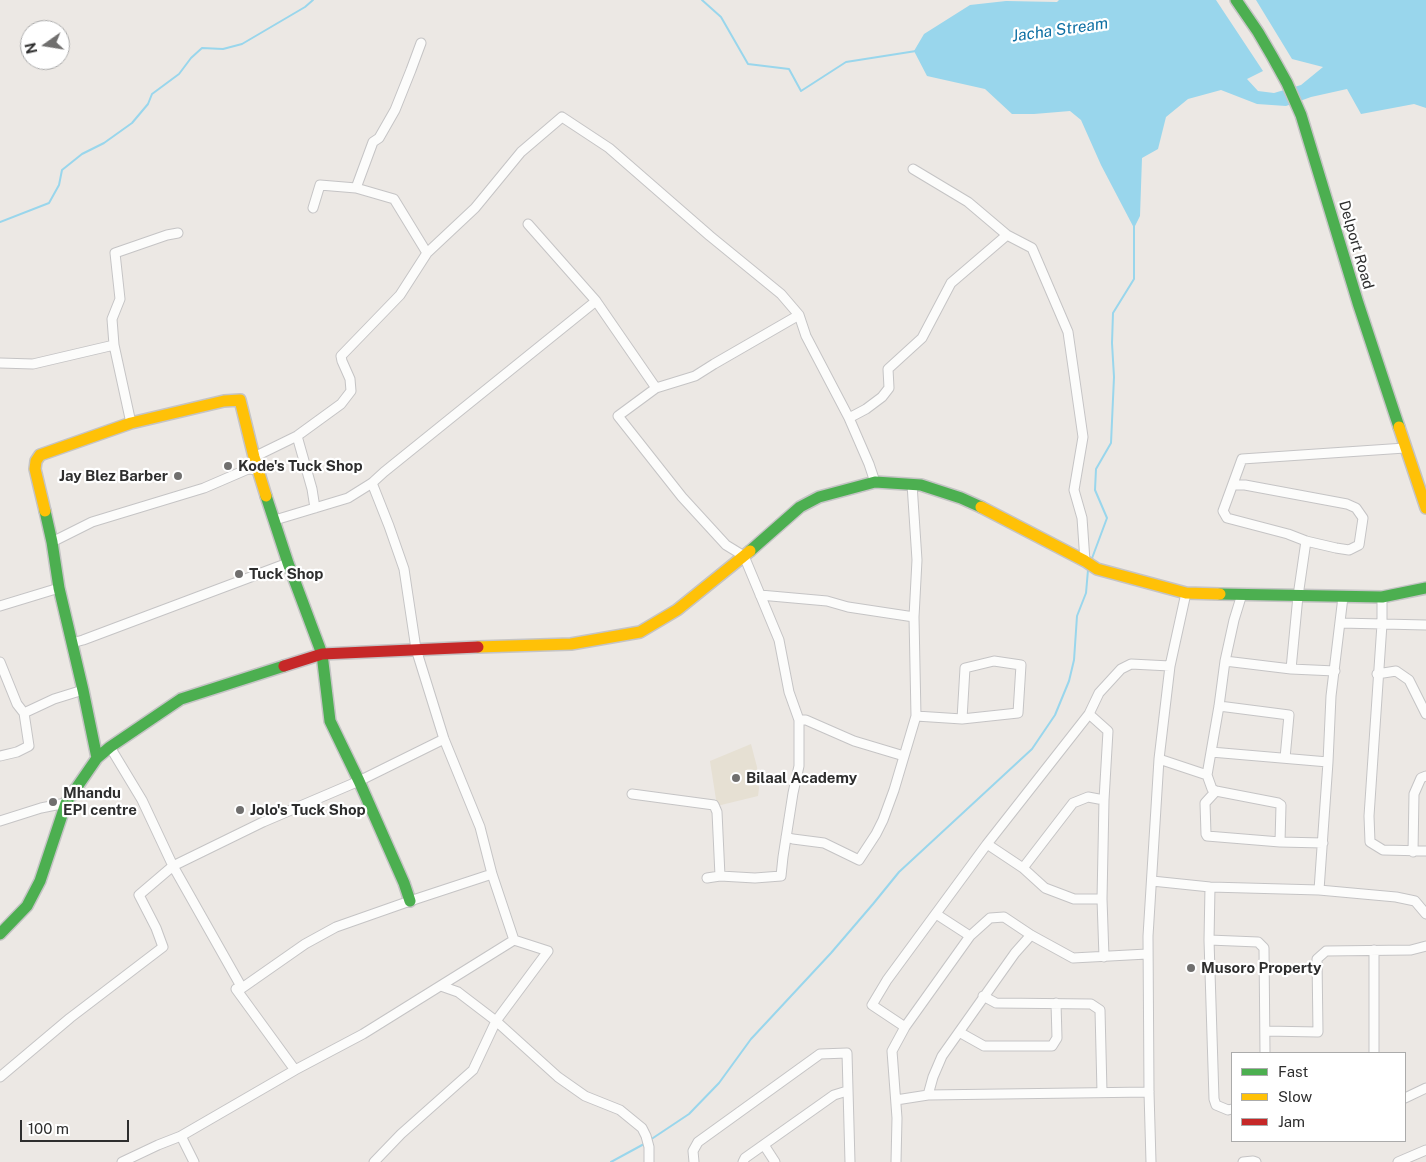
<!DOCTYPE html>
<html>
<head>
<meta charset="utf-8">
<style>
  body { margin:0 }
  #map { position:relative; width:1426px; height:1162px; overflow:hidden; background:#ece8e4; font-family:"Public Sans",sans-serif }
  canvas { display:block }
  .legend { position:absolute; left:1231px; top:1052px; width:175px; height:90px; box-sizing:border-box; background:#fff; border:1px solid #ababab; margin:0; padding:6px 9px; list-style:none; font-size:15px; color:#2e2e2e }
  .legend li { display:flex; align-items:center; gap:10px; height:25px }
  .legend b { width:25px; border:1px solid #ababab }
  .north { position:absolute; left:20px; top:20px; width:50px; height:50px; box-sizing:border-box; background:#fff; border:1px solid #ababab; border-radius:50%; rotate:257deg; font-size:14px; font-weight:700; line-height:20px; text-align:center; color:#2e2e2e }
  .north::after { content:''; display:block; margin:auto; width:18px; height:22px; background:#706f6e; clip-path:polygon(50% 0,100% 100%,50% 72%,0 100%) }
  .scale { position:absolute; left:20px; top:1120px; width:109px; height:22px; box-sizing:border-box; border:2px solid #2e2e2e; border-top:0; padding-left:6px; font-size:15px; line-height:18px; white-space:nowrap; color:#2e2e2e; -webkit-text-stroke:4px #fff; paint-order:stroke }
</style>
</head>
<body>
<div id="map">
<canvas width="1426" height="1162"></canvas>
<ul class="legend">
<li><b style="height:6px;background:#4caf50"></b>Fast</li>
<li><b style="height:6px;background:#ffc107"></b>Slow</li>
<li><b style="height:6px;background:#c62828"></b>Jam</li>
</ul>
<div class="north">N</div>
<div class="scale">100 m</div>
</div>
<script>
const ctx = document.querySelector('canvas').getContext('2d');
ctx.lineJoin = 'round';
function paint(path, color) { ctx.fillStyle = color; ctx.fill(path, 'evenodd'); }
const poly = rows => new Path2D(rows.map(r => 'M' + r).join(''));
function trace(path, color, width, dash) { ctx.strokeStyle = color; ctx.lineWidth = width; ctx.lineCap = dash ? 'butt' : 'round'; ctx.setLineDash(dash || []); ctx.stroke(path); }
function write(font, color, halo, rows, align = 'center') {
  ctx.font = font + ' "Public Sans",sans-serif'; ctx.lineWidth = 4.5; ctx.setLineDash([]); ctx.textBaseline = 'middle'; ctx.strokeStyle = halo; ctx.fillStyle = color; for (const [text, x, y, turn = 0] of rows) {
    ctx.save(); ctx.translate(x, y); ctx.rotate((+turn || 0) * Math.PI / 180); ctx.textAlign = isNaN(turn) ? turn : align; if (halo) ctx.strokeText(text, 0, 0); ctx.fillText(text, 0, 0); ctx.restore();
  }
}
const education = poly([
  [751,744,757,767,759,788,758,796,717,806,710,761]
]);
const water = poly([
  [1059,0,1216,0,1263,71,1247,79,1258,91,1274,93,1301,85,1323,67,1292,59,1256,0,1426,0,1426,108,1414,104,1361,114,1347,89,1311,97,1286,106,1257,104,1221,90,1188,99,1166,117,1158,149,1142,158,1140,216,1134,228,1101,165,1081,120,1070,111,1034,114,1012,114,985,89,927,76,914,51,924,34,970,5,1006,1,1057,2]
]);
const stream = poly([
  [702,0,721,17,748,64,789,69,801,91,846,62,916,51],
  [0,222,49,203,59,185,62,170,82,154,104,143,132,123,148,104,152,94,179,74,191,58,202,48,223,49,242,44,305,7,313,0],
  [1091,561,1107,518,1095,490,1096,469,1111,443,1114,377,1112,343,1113,313,1134,279,1134,225],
  [650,1140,689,1114,719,1083,751,1039,831,953,873,904,899,872,1032,749,1055,715,1069,681,1074,660,1077,616,1086,593,1088,570],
  [611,1162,644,1144]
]);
const street = poly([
  [913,169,968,202,1007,235],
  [356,188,373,142,379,138,395,110,411,70,421,43],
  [313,208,320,185,356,188,394,199,427,253],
  [528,224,596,301,656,388],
  [0,363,33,364,114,345],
  [849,418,866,409,882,397,889,388,888,369,922,338,951,283,1007,235,1032,248,1068,332,1083,437,1074,490,1082,518,1085,561],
  [131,423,114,345,112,319,120,299,115,253,167,235,178,233],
  [297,436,312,489,315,508],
  [254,457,297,436,341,404,351,391,350,379,342,361,341,356,400,295,427,253,475,208,521,152,562,117,609,148,710,236,781,294,799,315,806,336,849,418,869,464,875,482],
  [372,483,389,526,404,569,416,649,444,739,480,827,492,874,514,940],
  [912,484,917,560,914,617],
  [1233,485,1245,485,1347,504,1356,508,1363,518,1359,545,1349,550,1336,548,1306,541,1288,534,1227,518,1223,511,1242,459,1405,448],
  [275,520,348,498,372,483,384,472,596,301],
  [52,542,92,522,204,488,248,469,258,470],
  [1242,594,1234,620,1225,661,1219,706,1207,775,1212,789,1216,791,1278,803,1281,805,1280,842],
  [760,595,827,601,848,607,914,617,916,716,894,790,883,820,876,834,859,860,824,843,793,839,786,837],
  [1382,597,1382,624,1369,816,1370,842,1383,850,1426,851],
  [0,606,59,588],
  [1340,623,1426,625],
  [72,643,83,640,288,563],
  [1225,661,1291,669,1335,671],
  [0,662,17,704,24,713,29,746,17,752,0,756],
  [1291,669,1298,596,1306,541],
  [1377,674,1396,671,1409,680,1426,714],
  [1219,706,1289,715,1285,758],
  [24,713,54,699,83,690],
  [1089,714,1108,731,1104,800,1102,899,1104,957],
  [916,716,962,719,1018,713,1021,665,994,661,965,668,962,719],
  [799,720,806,720,854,741,904,756],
  [110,747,142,800,173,866,242,988],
  [1211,752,1328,762],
  [1159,759,1207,775],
  [1216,791,1205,803,1206,834,1207,836,1280,842,1323,843],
  [632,794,714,805,717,812,720,876,755,878,781,876,783,857,793,793,799,766,799,720,789,692,779,640,744,556,726,545,682,497,618,416,656,388,695,376,714,364,799,315],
  [0,821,41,808,66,803],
  [987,844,1023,868,1045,888,1074,899,1102,899],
  [1413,852,1414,794,1421,778,1426,776],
  [1023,868,1073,803,1088,797,1104,800],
  [707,878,720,876],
  [1152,881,1210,887,1319,890,1396,897,1415,901,1426,914],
  [1210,887,1209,940,1214,1099,1216,1105,1228,1110,1232,1109],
  [1319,890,1328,762,1331,696,1343,597],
  [936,914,970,936],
  [1209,940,1258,942,1264,948,1265,1053],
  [441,986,458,992,496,1021,558,1077,585,1096,620,1110,642,1128,646,1136,649,1147,649,1162],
  [983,996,996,1003,1091,1004,1100,1010,1102,1092],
  [905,1027,872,1005,887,980,987,844,1089,714,1099,693,1121,669,1131,664,1170,666],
  [1265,1031,1318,1032,1317,959,1326,951,1411,950,1426,946],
  [959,1032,984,1046,1052,1046,1057,1038,1056,1003],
  [1374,1053,1374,950],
  [295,1070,236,989,242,988,305,944,336,927,410,901,492,874],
  [0,1077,70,1018,163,947,156,928,139,895,173,866,263,822,359,781,444,739],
  [928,1095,933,1077,942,1056,1015,953,1031,935],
  [1405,1098,1426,1088],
  [896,1100,928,1095,1149,1092],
  [181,1136,194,1162],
  [764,1145,775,1162],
  [122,1162,158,1145,181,1136,295,1070,363,1034,514,940,548,951,496,1021,473,1070,401,1134,374,1162],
  [694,1162,693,1151,698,1142,820,1054,847,1053,850,1162],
  [743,1162,745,1158,834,1095,847,1091],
  [896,1162,897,1118,892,1051,905,1027,970,936,990,918,1004,917,1031,935,1073,958,1147,954],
  [1151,1162,1149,1092,1148,936,1159,759,1170,666,1186,593],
  [1243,1162,1253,1161,1256,1162],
  [1398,1162,1426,1150]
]);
const fast = poly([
  [1236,0,1258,32,1272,56,1287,83,1301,115,1358,303,1399,427],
  [266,496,288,563,322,654,330,721,359,781,404,883,410,901],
  [45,511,52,542,59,588,83,690,97,758],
  [750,551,800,507,819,497,875,482,921,485,961,498,981,507],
  [1220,594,1382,597,1426,588],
  [0,934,27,906,40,881,66,803,97,758,110,747,181,699,284,666]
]);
const slow = poly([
  [1399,427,1426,508],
  [981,507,1085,561,1097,569,1186,593,1220,594],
  [45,511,35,469,36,461,40,455,131,423,224,401,240,400,254,457,266,496],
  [478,647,571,644,640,632,677,610,750,551]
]);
const jam = poly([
  [284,666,322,654,478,647]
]);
const markers = [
  [228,466,5,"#706f6e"],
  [178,476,5,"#706f6e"],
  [239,574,5,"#706f6e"],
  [736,778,5,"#706f6e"],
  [53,802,5,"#706f6e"],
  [240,810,5,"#706f6e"],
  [1191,968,5,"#706f6e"]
];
const streetNames = [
  ["Delport Road",1356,245,74]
];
const poiNames = [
  ["Kode's Tuck Shop",238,466],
  ["Jay Blez Barber",168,476,"right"],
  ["Tuck Shop",249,574],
  ["Bilaal Academy",746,778],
  ["Mhandu",63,793],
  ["EPI centre",63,810],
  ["Jolo's Tuck Shop",250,810],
  ["Musoro Property",1201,968]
];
const waterNames = [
  ["Jacha Stream",1060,30,-8]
];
paint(education, '#e6e0d3');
paint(water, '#99d6ec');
trace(stream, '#99d6ec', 2);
trace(street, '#c5c4c5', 11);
trace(fast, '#c5c4c5', 14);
trace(slow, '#c5c4c5', 14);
trace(jam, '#c5c4c5', 14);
trace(street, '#fcfcfb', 9);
trace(fast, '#4caf50', 11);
trace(slow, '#ffc107', 11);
trace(jam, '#c62828', 11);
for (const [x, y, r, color] of markers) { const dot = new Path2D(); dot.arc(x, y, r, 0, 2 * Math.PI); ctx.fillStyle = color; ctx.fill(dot); trace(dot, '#fff', 2); }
write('15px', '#2e2e2e', '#fff', streetNames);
write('bold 15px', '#2e2e2e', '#fff', poiNames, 'left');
write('italic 16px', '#0d6fa3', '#fff', waterNames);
</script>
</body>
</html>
